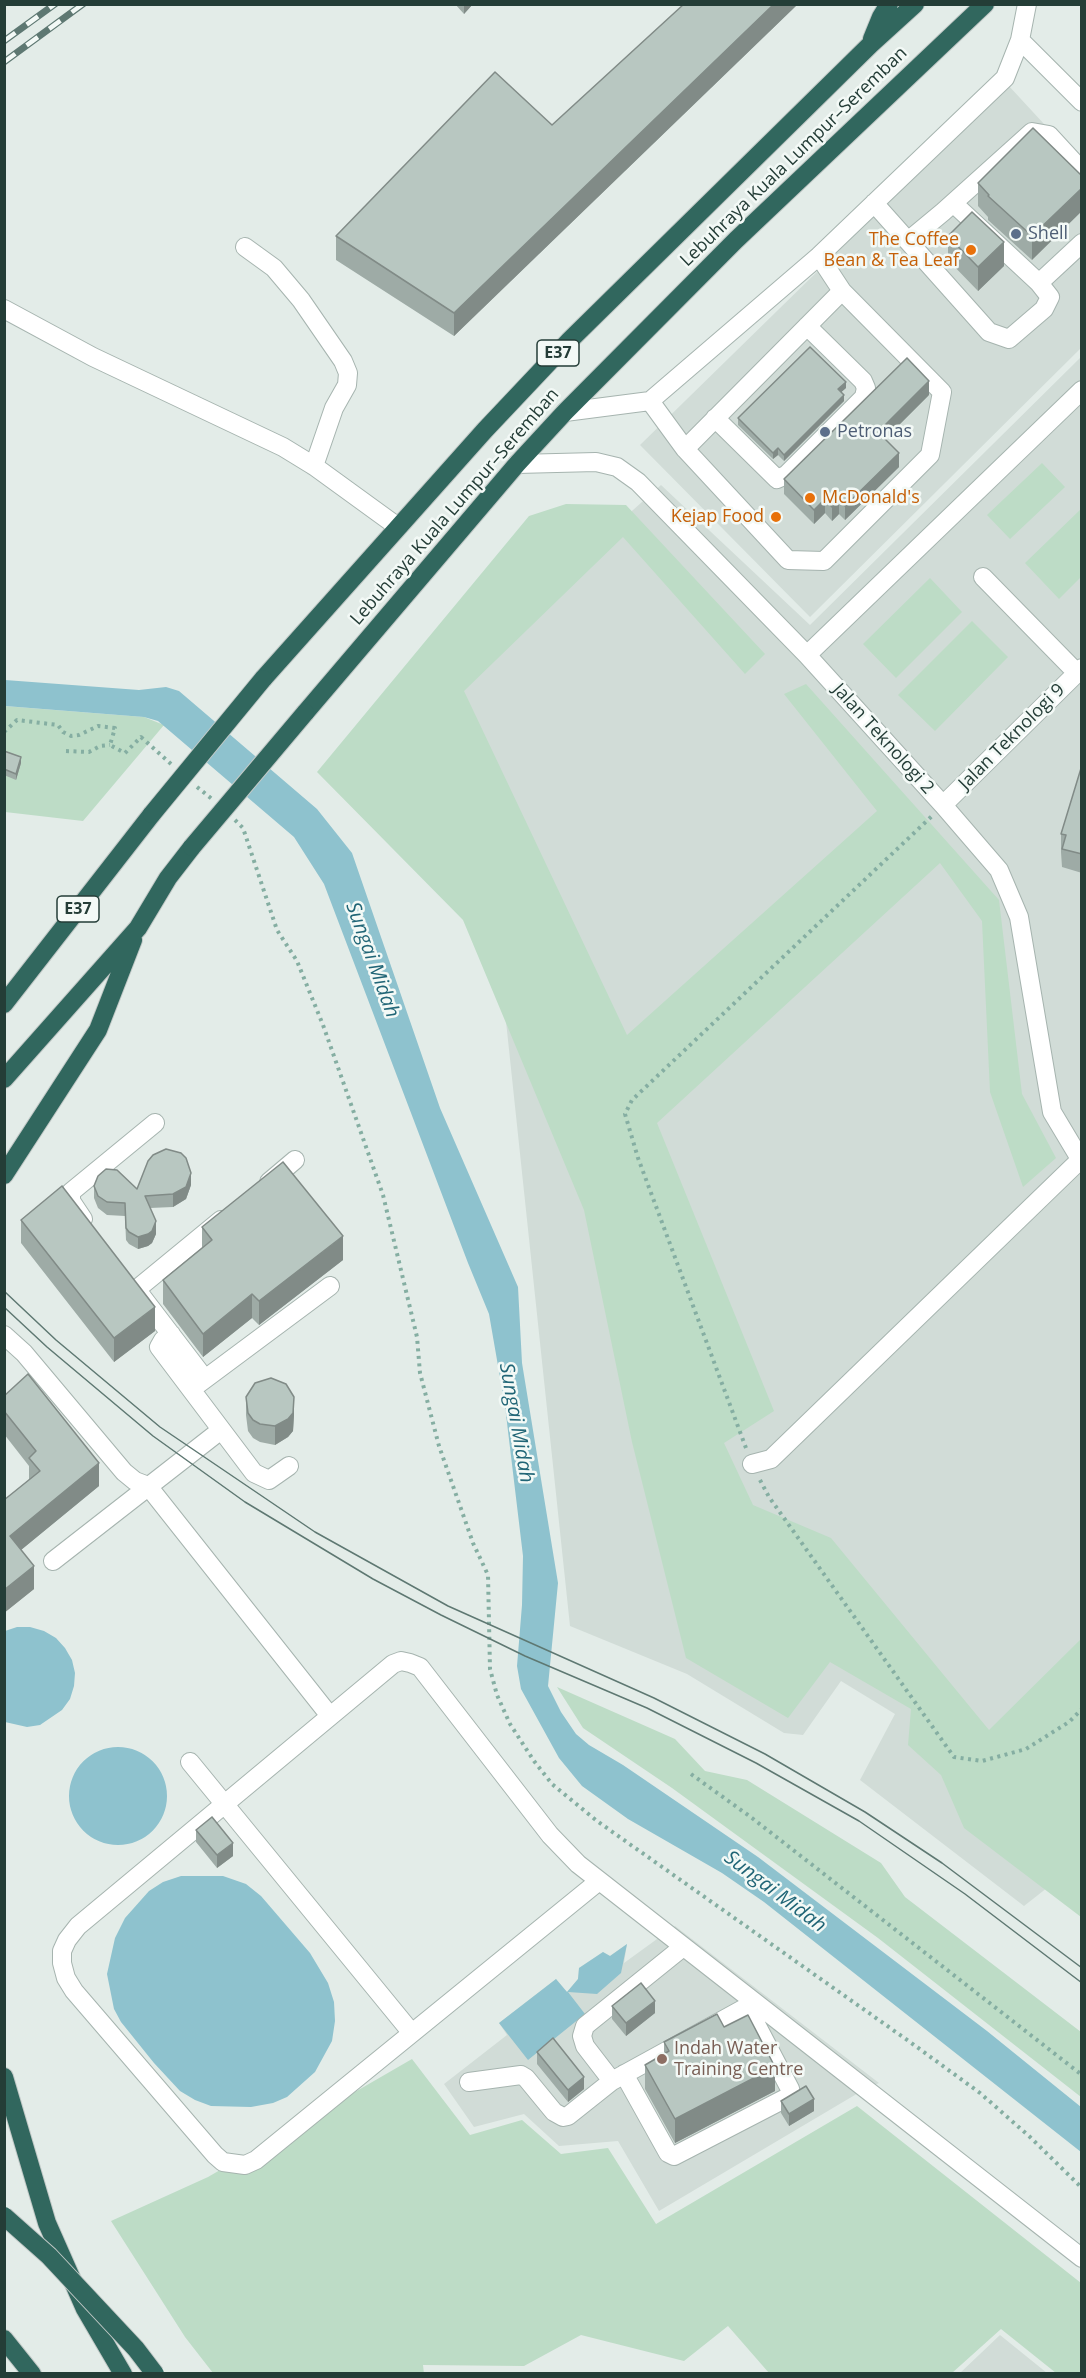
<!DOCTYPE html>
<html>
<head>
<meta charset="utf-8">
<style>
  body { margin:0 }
  #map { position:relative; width:1086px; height:2378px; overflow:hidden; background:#e3ece8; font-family:"Open Sans",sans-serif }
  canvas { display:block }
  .frame { position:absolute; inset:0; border:6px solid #243d37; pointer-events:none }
</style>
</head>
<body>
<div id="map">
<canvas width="1086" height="2378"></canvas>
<div class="frame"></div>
</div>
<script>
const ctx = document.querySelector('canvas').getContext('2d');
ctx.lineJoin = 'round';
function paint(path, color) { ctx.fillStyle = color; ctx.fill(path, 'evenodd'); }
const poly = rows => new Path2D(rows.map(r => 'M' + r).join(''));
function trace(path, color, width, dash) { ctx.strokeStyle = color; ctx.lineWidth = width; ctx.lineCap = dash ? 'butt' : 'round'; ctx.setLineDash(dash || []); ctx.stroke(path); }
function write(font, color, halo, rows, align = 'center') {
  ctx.font = font + ' "Open Sans",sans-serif'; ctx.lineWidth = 5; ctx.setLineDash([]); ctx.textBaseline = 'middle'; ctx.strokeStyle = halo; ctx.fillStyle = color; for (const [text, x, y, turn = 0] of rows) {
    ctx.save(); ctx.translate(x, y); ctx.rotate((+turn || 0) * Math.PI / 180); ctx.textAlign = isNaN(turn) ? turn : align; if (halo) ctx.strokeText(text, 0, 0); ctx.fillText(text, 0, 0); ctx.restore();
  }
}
const built = poly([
  [1008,85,1081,164,1081,348,810,617,640,445],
  [1081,357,1081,1907,1052,1884,1024,1906,860,1780,895,1714,841,1681,803,1735,784,1733,687,1674,570,1626,492,889,419,720,614,527,661,485,810,625],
  [675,1926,879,2083,865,2089,659,2211,618,2141,559,2146,524,2114,474,2127,444,2084,507,2035,499,2023,556,1979,567,1992,578,1979,579,1968,603,1952,610,1956,627,1944,624,1963],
  [1000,2335,1047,2373,960,2373]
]);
const green = poly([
  [1042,463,1065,487,1010,539,987,515],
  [566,504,626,505,765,654,745,674,623,537,464,691,627,1035,877,811,784,694,806,684,999,900,1022,1094,1056,1158,1023,1187,990,1092,982,921,940,863,657,1123,774,1411,724,1443,753,1505,831,1538,989,1730,1081,1639,1081,1917,964,1828,941,1775,908,1745,911,1709,830,1662,788,1718,686,1658,632,1442,584,1210,463,920,317,772,529,516],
  [1081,509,1081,577,1059,599,1025,563],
  [930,578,962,612,896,678,863,644],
  [972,621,1008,657,935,731,898,695],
  [4,706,144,717,164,725,83,821,5,812],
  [557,1687,675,1739,705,1771,747,1780,881,1863,905,1897,1081,2032,1081,2097,878,1938,672,1788,583,1728],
  [412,2059,470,2135,522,2120,561,2154,608,2148,656,2224,857,2106,1081,2283,1081,2373,1056,2373,1001,2329,952,2373,769,2373,728,2326,684,2361,581,2335,524,2366,423,2365,424,2374,213,2373,185,2337,111,2221,208,2177]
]);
const water = poly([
  [5,680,139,690,166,687,179,691,317,809,352,853,440,1108,518,1287,522,1363,558,1583,548,1686,561,1712,576,1734,589,1745,623,1765,758,1857,987,2031,1081,2107,1081,2152,764,1902,722,1873,628,1819,582,1786,559,1758,521,1689,517,1666,522,1605,523,1556,505,1406,489,1314,468,1263,324,884,294,837,158,721,144,717,5,706],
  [17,1627,30,1627,44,1631,56,1638,65,1648,72,1660,75,1673,74,1686,70,1699,62,1710,40,1725,27,1727,5,1722,5,1631],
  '69 1796a49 49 0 1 1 98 0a49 49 0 1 1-98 0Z',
  [181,1876,223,1876,246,1884,261,1896,310,1953,328,1983,334,2002,335,2021,332,2041,315,2072,287,2097,273,2103,251,2107,211,2106,195,2100,180,2091,154,2063,121,2022,114,2009,107,1974,115,1938,125,1918,149,1891,163,1882],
  [627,1944,621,1973,597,1994,568,1992,585,2014,528,2060,499,2023,556,1979,567,1992,578,1979,579,1968,603,1952,610,1956]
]);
const path = poly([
  [4,732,17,720,58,725,63,732,71,736,79,735,98,726,115,728,110,745,125,753,141,737,171,764],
  [66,751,89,752,100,746,110,745],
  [197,787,212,799],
  [235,820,243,828,277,930,297,961,323,1025,383,1195,417,1337,420,1373,439,1446,473,1543,488,1575,490,1669,497,1695,510,1724,534,1761,552,1784,597,1821,910,2042,980,2093,1030,2137,1082,2188],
  [746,1448,638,1158,625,1114,632,1100,932,816],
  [760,1480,769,1497,954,1757,982,1761,1026,1749,1069,1722,1082,1709],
  [691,1774,752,1818,1082,2075]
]);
const minor = poly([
  [1020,40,1082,102],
  [874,203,989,332,1009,339,1044,309,1050,297,1039,283,1082,243],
  [953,203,1039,283],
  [908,241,943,212,1032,132,1049,135,1082,171],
  [245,247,274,268,301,300,343,361,348,373,347,385,334,408,314,466],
  [819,256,842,291],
  [4,309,93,357,283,447,314,466,398,527],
  [650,401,685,449,788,560,824,561,930,455,942,392,842,291,685,449],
  [565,412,650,401,819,256,1005,78,1020,40,1027,4],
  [715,418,777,479,786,475,864,397,866,388,863,381,807,326],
  [517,464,596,462,617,467,638,482,807,655,943,805,999,870,1019,917,1052,1112,1082,1162],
  [983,577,1077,673],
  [807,655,1082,390],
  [943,805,1082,668],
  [269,1182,295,1160],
  [83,1219,71,1201,71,1192,155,1123],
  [137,1289,221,1220],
  [140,1294,205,1379],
  [171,1334,163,1340,159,1347,254,1473,269,1480,289,1466],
  [4,1335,24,1353,124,1472,135,1481,148,1486,330,1716],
  [197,1385,330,1286],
  [752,1464,771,1459,1080,1160],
  [53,1561,221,1430],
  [190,1762,411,2032],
  [599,1881,256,2160,245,2165,223,2162,215,2155,74,1991,66,1978,62,1963,62,1951,67,1940,78,1926,393,1664,401,1661,410,1663,420,1667,550,1835,578,1864,1082,2258],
  [624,2074,668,2153,674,2156,788,2097,791,2093,790,2089,747,2007],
  [612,2081,585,2046,582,2036,585,2026,683,1947],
  [469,2082,521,2075,526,2078,554,2112,563,2117,568,2116,612,2081,754,2003]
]);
const highway = poly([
  [872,39,881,17,889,4],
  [263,679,485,430,569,341,871,44,915,4],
  [305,713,517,464,565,412,736,240,985,4],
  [4,1004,152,814],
  [4,1079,138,928,168,878,192,847],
  [4,1175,98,1030,133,940],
  [4,2077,47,2223,85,2309,123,2374],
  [4,2339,32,2374]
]);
const tram = poly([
  [4,1291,56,1340,160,1427,315,1532,448,1606,654,1698,765,1754,865,1812,942,1863,1082,1968],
  [4,1307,47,1347,153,1436,245,1502,373,1579,441,1615,525,1656,647,1708,756,1763,859,1821,965,1894,1082,1983]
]);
const rail = poly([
  [4,41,55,4],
  [4,62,83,4]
]);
const highwayBridge = poly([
  [152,814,263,679],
  [192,847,305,713],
  [4,2216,49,2256,136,2349,155,2374]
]);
const wall = poly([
  [455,4,473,4,464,14],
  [798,4,454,336,336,260,336,236,552,125,683,5],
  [1033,128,1032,260,988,220,988,217,978,206,978,183],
  [948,236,1004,266,978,291,948,260],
  [846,388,841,392,844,401,784,461,778,455,773,459,738,425,738,418],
  [929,395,885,439,899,467,845,520,839,514,832,521,825,513,814,524,784,494,784,479],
  [4,751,21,763,16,780,4,775],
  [1082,765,1082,873,1062,867,1061,852,1061,834],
  [191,1185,186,1199,173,1207,150,1208,156,1234,152,1243,148,1246,138,1249,129,1244,126,1240,125,1216,107,1215,98,1208,94,1198,94,1186,137,1189],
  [21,1220,155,1331,114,1362,21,1243],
  [202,1227,343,1260,259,1325,252,1318,203,1357,163,1304,163,1280,202,1248],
  [4,1396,99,1486,21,1550,34,1589,4,1613,4,1500,29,1480,29,1466,4,1434],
  [246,1397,294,1415,293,1431,288,1437,275,1445,260,1442,253,1438,248,1431,246,1415],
  [196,1830,233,1856,217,1868,196,1842],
  [612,2006,655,2013,626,2036,612,2019],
  [724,2027,775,2091,675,2143,645,2089,645,2065,664,2054,664,2042],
  [537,2052,584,2089,568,2102,537,2064],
  [781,2101,814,2111,789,2126,781,2113]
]);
const shadedWall = poly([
  [464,4,473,4,464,14],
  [774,4,798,4,454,336,454,313],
  [1082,188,1082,211,1032,260,1032,236],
  [1004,242,1004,266,978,291,978,267],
  [929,381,929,395,878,446,878,432],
  [846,382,846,388,838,395,838,389],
  [844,395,844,401,784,461,784,455],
  [778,448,778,455,773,459,773,453],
  [899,453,899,467,845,520,845,506],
  [825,499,825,513,814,524,814,510],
  [839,500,839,514,832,521,832,507],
  [21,757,21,763,16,780,16,774],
  [191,1173,191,1185,186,1199,173,1207,173,1194],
  [156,1221,156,1234,152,1243,148,1246,138,1249,138,1237],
  [343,1236,343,1260,259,1325,259,1301],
  [252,1294,252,1318,203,1357,203,1334],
  [155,1307,155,1331,114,1362,114,1338],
  [294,1397,294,1415,293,1431,288,1437,275,1445,275,1426],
  [99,1463,99,1486,10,1559,10,1536],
  [34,1566,34,1589,4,1613,4,1590],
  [233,1843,233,1856,217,1868,217,1855],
  [655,2001,655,2013,626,2036,626,2023],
  [775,2067,775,2091,675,2143,675,2119],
  [584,2077,584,2089,568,2102,568,2090],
  [814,2099,814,2111,789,2126,789,2114]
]);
const building = poly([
  [684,4,774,4,454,313,336,236,495,72,552,125,684,4],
  [1033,128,1082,176,1082,188,1032,236,988,196,989,195,978,183,1033,128],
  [972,212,1004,242,978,267,948,236,972,212],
  [810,347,846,382,838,389,844,395,784,455,778,448,773,453,738,418,810,347],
  [907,358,929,381,878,432,899,453,845,506,839,500,832,507,825,499,814,510,784,479,907,358],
  [4,751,21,757,16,774,4,769,4,751],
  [1082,765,1082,854,1062,849,1066,835,1061,834,1082,765],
  [166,1149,181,1153,186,1158,191,1173,186,1187,173,1194,145,1196,156,1221,152,1231,148,1234,138,1237,129,1232,126,1228,125,1203,107,1202,98,1196,94,1186,98,1176,106,1169,117,1170,137,1189,148,1161,153,1155,166,1149],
  [283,1162,343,1236,259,1301,252,1294,203,1334,163,1280,212,1240,202,1227,283,1162],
  [62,1186,155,1307,114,1338,21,1220,62,1186],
  [28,1374,99,1463,10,1536,34,1566,4,1590,4,1500,40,1471,29,1458,36,1451,4,1411,4,1396,28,1374],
  [271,1378,286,1384,294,1397,293,1413,288,1419,275,1426,260,1424,253,1420,248,1413,246,1397,255,1383,271,1378],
  [212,1817,233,1843,217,1855,196,1830,212,1817],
  [641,1983,655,2001,626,2023,612,2006,641,1983],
  [717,2014,724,2027,748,2015,775,2067,675,2119,645,2065,669,2051,664,2042,717,2014],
  [553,2038,584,2077,568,2090,537,2052,553,2038],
  [806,2086,814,2099,789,2114,781,2101,806,2086]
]);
const markers = [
  [1016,234,6,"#5c6f8a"],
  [971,250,6,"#e8710a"],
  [825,432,6,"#5c6f8a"],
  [810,498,6,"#e8710a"],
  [776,517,6,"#e8710a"],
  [662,2059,6,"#8d6e63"]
];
const shields = [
  [558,353,42],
  [78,909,42]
];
const shieldNames = [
  ["E37",558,353],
  ["E37",78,909]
];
const streetNames = [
  ["Lebuhraya Kuala Lumpur–Seremban",794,157,-44],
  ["Lebuhraya Kuala Lumpur–Seremban",455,507,-49],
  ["Jalan Teknologi 9",1012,737,-45],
  ["Jalan Teknologi 2",883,739,48]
];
const serviceNames = [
  ["Shell",1028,234],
  ["Petronas",837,432]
];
const foodNames = [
  ["The Coffee",959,240],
  ["Bean & Tea Leaf",959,261],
  ["McDonald's",822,498,"left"],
  ["Kejap Food",764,517]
];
const educationNames = [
  ["Indah Water",674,2049],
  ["Training Centre",674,2070]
];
const waterNames = [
  ["Sungai Midah",372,960,70],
  ["Sungai Midah",516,1423,80],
  ["Sungai Midah",775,1892,37]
];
paint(built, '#d1dcd7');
paint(green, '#bddcc6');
paint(water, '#8ec2ce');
trace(minor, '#a6b4af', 20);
trace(highway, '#c2c9c7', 20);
trace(path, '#85aea2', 4, [3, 4.5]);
trace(minor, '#fff', 18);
trace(highway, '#31675e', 18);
trace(tram, '#5e7872', 1.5);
trace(rail, '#5e7872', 7);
trace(rail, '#f3f9f6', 4.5, [14]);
trace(highwayBridge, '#c2c9c7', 20, []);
trace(highwayBridge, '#31675e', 18);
paint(wall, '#9eaba6');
paint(shadedWall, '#818b87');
paint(building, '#b8c7c1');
trace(building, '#818b87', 1.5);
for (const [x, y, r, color] of markers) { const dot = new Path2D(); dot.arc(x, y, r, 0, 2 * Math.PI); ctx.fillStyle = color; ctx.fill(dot); trace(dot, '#f3f9f6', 2); }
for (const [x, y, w] of shields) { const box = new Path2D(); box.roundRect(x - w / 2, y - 13, w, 26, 4.5); ctx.fillStyle = '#f3f9f6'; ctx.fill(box); trace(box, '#243d37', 1.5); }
write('bold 16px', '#243d37', null, shieldNames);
write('18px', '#243d37', '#f3f9f6', streetNames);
write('18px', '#4e5e75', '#f3f9f6', serviceNames, 'left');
write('18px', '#c56008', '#f3f9f6', foodNames, 'right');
write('18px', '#785e54', '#f3f9f6', educationNames, 'left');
write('italic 20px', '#206576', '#f3f9f6', waterNames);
</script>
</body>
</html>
